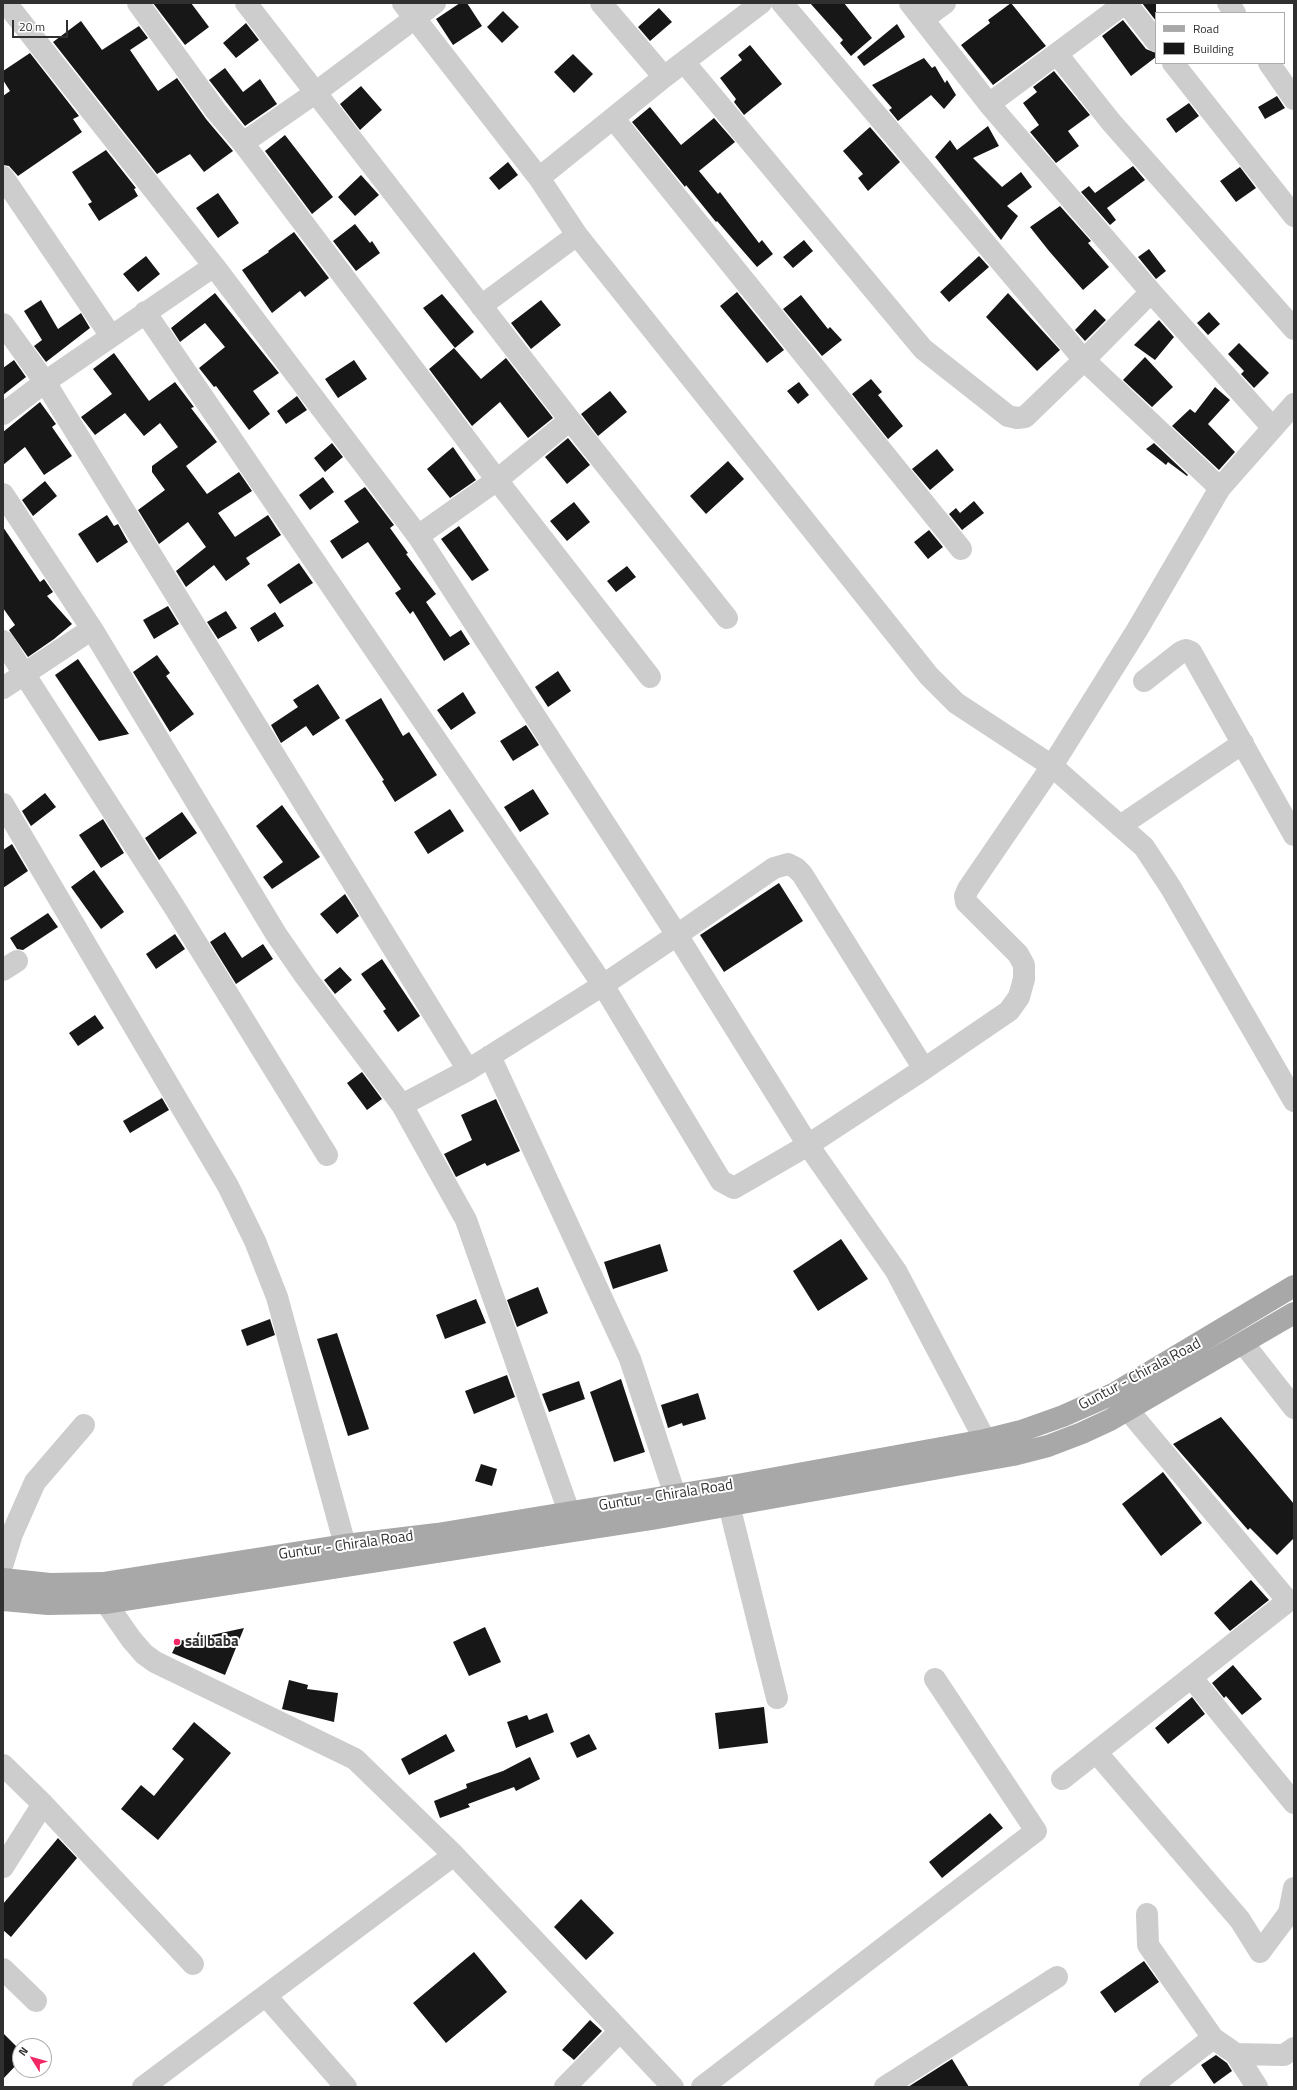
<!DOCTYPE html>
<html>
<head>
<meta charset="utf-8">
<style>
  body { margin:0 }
  #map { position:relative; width:1297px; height:2090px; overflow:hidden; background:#fff; font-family:"Titillium Web",sans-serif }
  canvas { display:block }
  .frame { position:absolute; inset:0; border:4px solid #303030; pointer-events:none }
  .legend { position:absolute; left:1155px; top:12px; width:130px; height:52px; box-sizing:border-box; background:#fff; border:1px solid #acacac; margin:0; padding:5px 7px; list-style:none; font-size:12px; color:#303030 }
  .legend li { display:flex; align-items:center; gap:8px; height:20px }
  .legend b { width:20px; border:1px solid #acacac }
  .north { position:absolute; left:12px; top:2038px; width:40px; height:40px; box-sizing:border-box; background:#fff; border:1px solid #acacac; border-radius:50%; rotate:307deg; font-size:11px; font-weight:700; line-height:16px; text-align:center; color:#303030 }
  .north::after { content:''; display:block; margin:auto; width:14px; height:18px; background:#f22765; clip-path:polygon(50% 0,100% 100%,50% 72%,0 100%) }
  .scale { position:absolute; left:12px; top:20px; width:56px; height:18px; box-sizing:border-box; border:2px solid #303030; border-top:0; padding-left:5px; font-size:12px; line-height:14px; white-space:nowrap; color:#303030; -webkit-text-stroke:3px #fff; paint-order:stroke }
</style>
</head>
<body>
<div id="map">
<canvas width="1297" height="2090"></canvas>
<div class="frame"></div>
<ul class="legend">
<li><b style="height:5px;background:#a8a8a8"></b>Road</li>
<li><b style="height:11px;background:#171717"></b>Building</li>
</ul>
<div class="north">N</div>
<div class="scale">20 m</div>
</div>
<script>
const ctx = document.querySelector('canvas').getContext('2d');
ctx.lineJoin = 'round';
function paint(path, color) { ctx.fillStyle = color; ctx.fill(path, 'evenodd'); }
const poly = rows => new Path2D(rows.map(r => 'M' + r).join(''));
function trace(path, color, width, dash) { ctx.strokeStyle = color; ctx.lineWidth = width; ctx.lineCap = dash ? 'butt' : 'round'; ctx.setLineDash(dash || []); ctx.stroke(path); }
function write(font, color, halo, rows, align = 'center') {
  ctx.font = font + ' "Titillium Web",sans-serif'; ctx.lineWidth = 4; ctx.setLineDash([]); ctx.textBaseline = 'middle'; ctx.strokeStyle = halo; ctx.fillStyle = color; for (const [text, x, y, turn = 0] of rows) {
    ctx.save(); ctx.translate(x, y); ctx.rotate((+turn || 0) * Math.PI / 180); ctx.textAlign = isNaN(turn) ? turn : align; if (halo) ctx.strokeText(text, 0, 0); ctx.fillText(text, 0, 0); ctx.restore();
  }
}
const building = poly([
  [153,3,191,3,209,27,185,45],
  [460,3,467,3,482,26,453,45,436,19],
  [810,3,844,3,872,38,851,56,840,43,843,40],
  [1011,3,1046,46,993,85,961,45,990,23,988,20],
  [1142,3,1156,3,1156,21],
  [659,8,672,22,650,41,638,27],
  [503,11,519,27,502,43,487,27],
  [1123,20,1146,49,1156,53,1156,57,1131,76,1102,36],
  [81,21,102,50,139,26,148,38,130,50,158,91,177,78,206,119,233,151,204,172,190,154,157,174,53,42],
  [246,23,259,40,236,58,223,43],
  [897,24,905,37,864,66,857,57],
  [750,45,782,84,744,115,734,102,736,99,720,78,742,60,738,55],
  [30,53,79,116,73,119,82,132,18,176,9,166,3,165,3,96,10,91,3,80,3,71],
  [573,54,593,74,574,93,554,72],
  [924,58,932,68,935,66,945,83,947,80,956,95,944,109,931,95,898,121,889,110,892,108,872,85],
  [225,68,243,92,260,79,277,104,245,126,209,80],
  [1054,71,1090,115,1068,131,1079,146,1056,163,1030,132,1039,125,1023,103,1037,92,1033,87],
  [361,86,382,110,360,130,340,104],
  [1277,96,1285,108,1265,119,1258,107],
  [1189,103,1199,116,1176,133,1166,119],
  [650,107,681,145,714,118,735,142,699,171,718,194,720,192,759,243,762,240,773,254,757,267,717,221,716,222,686,185,685,187,632,122],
  [988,126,999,146,973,158,1002,187,1021,172,1032,187,1007,206,1018,216,1001,240,935,157,950,140,957,150],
  [870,127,900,162,868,191,858,178,863,174,843,151],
  [285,135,333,197,312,214,265,151],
  [106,150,136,188,134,189,138,196,99,221,88,204,92,202,72,172],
  [508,162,518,175,499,190,489,178],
  [1133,166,1145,180,1107,208,1116,220,1110,225,1081,192,1089,186,1095,193],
  [1240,167,1256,188,1236,202,1220,181],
  [361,175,379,195,355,216,338,197],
  [218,193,239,223,218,238,196,208],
  [1060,206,1091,241,1088,243,1109,267,1083,290,1049,251,1030,227],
  [355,224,370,243,372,241,380,253,356,271,333,241],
  [294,232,329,278,305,297,300,291,272,313,242,270,269,252,268,251],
  [804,240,813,251,793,268,783,257],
  [1149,249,1166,271,1156,279,1138,257],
  [146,256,160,274,138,292,123,274],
  [979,256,989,267,949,302,940,292],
  [737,292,784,350,767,363,720,306],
  [215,293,279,373,253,391,270,414,249,430,216,386,214,387,199,368,225,347,205,323,180,342,171,328],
  [1008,293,1060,350,1037,371,986,317],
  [442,294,474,332,455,348,423,308],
  [801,295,828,329,830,327,842,340,822,356,783,309],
  [41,300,58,329,81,313,90,328,46,362,34,346,42,340,24,311],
  [541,300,561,325,531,349,511,323],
  [1095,309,1106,320,1085,341,1075,330],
  [1209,312,1220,324,1208,335,1197,323],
  [1159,320,1174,337,1155,360,1134,345],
  [1239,343,1269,373,1254,388,1241,374,1244,371,1228,354],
  [454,348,481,379,506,358,553,418,528,438,500,402,472,426,429,369],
  [114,353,149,401,175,382,194,407,191,408,217,442,186,466,207,494,239,472,252,491,218,513,235,537,268,515,281,535,246,558,250,564,226,581,214,565,186,587,176,571,206,547,188,522,159,544,138,510,165,490,152,472,152,466,178,447,160,423,144,436,125,413,95,435,81,417,112,394,93,369],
  [1145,357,1173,387,1152,407,1123,380],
  [14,360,26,377,3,395,3,368],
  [354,360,367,379,338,398,325,379],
  [871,379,882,392,878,395,903,426,888,439,852,394],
  [799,382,809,395,798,404,787,391],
  [1215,387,1230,400,1208,424,1235,452,1219,470,1172,426,1190,409,1195,413],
  [610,391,627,412,598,436,581,414],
  [297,396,307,410,286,424,277,411],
  [40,402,56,424,52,427,72,456,44,475,25,447,3,465,3,432],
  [568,438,590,465,567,484,545,457],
  [332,443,343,457,325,472,314,458],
  [1154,443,1188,475,1187,476,1168,462,1166,465,1146,449],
  [453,447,476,480,450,498,427,469],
  [937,449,954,470,930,490,912,469],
  [728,461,744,479,706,514,690,496],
  [323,477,334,492,310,510,299,495],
  [45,481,57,496,33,516,22,500],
  [365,487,394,525,390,528,408,553,406,554,436,594,426,602,450,637,461,630,470,644,444,661,413,611,410,614,395,593,401,589,368,542,342,559,330,541,359,522,344,501],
  [974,501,984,513,962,530,949,514,956,508,960,513],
  [574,502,590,522,567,541,550,521],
  [107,515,114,526,118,524,128,542,97,563,78,534],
  [459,526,489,570,472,581,441,539],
  [3,527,40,582,44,579,53,592,47,596,72,624,54,639,28,657,9,630,15,625,3,608],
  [929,530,943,547,928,559,914,542],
  [299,563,313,583,280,604,267,585],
  [627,566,636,577,616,592,607,581],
  [168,606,179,624,154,639,143,620],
  [226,611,237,628,218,639,207,622],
  [275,612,284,626,258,642,250,628],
  [157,655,170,673,166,676,194,714,170,732,133,672],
  [78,659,129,734,99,741,55,675],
  [558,671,571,691,548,707,535,687],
  [318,684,340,718,313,736,306,726,281,743,271,725,298,707,293,700],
  [463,692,476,713,451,730,437,710],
  [381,698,403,736,409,732,437,775,395,802,382,781,384,780,345,720],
  [526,725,539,745,513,761,500,741],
  [533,789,549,814,520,832,504,807],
  [45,793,56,807,31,826,22,811],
  [282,805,320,857,272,889,263,877,283,862,256,826],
  [450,809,464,831,428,854,414,832],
  [182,812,197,833,159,860,145,838],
  [103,819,124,853,101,868,79,835],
  [12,844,28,871,3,888,3,850],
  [94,870,124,912,101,929,71,887],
  [779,883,803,921,724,972,700,935],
  [345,894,359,916,337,934,320,914],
  [48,913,58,927,23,950,17,949,10,938],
  [225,932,242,958,263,944,273,959,236,984,210,942],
  [175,934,185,949,156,969,146,954],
  [382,959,420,1016,398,1032,383,1011,386,1009,361,974],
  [340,967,352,980,335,994,324,980],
  [95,1015,104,1028,78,1046,69,1033],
  [362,1072,382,1099,367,1110,347,1083],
  [162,1098,169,1110,130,1133,123,1121],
  [496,1099,520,1151,487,1166,485,1163,456,1177,444,1154,472,1140,461,1115],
  [841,1239,868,1279,818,1311,793,1271],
  [660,1244,668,1271,613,1289,604,1262],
  [538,1287,548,1313,517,1327,507,1300],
  [476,1299,486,1323,445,1339,436,1315],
  [270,1319,275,1335,247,1346,241,1330],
  [337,1333,369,1429,348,1436,317,1339],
  [507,1375,515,1397,474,1414,465,1391],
  [621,1379,645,1452,614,1462,590,1392],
  [579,1381,585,1399,549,1412,542,1394],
  [698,1393,706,1419,683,1426,682,1423,668,1428,661,1405],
  [1221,1417,1294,1504,1294,1538,1277,1555,1250,1528,1248,1530,1173,1444],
  [481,1464,497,1469,492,1486,475,1481],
  [1163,1472,1202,1523,1161,1556,1122,1504],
  [1251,1580,1269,1600,1230,1631,1214,1613],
  [485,1627,501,1662,469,1676,453,1642],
  [244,1628,225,1675,172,1653,178,1641,196,1638,198,1632,207,1636],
  [1233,1665,1262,1699,1242,1715,1226,1696,1224,1698,1212,1683],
  [289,1680,308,1685,307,1689,338,1693,334,1722,282,1709],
  [1192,1697,1205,1714,1168,1744,1155,1728],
  [764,1707,768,1743,719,1749,715,1713],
  [547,1713,554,1732,516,1748,507,1722,527,1715,529,1720],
  [194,1722,231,1753,158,1840,121,1809,141,1785,154,1796,184,1759,172,1749],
  [446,1734,455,1751,409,1775,401,1759],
  [589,1734,597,1749,577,1758,570,1743],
  [530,1757,540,1779,516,1791,514,1787,468,1804,470,1807,440,1818,434,1801,467,1788,466,1784,503,1771],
  [990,1813,1003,1828,942,1878,929,1862],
  [58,1838,77,1858,11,1937,3,1930,3,1904],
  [581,1899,614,1933,586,1960,554,1927],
  [474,1952,507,1992,446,2043,413,2003],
  [1144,1961,1159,1982,1115,2013,1100,1992],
  [590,2020,602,2031,574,2060,562,2050],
  [3,2033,20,2050,20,2061,3,2079],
  [1216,2055,1227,2063,1232,2071,1214,2084,1201,2065],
  [952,2059,969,2087,908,2087]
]);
const minor = poly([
  [6,3,214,266,418,536,677,935,808,1145,924,1069,802,874,796,868,788,864,774,868,677,935,603,985,468,1070,402,1105],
  [138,3,216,111,243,143,497,480,650,677],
  [246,3,570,420,727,618],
  [403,3,539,178,577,235,929,676,956,703,1052,766,1144,847,1171,888,1294,1101],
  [601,3,664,77],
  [910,3,989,104,1151,292,1084,360,1220,488],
  [1126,3,1156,41],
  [1228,3,1235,13],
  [923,19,945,3],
  [1057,54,1111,122,1294,329],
  [684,62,923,349,1008,416,1017,418,1025,417,1084,360,782,3],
  [1173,63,1294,216],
  [1269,63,1294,99],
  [989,104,1125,3],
  [613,118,961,549],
  [243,143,315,93,435,3],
  [3,177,111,336],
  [539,178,664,77,761,3],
  [1151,292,1272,427],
  [481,306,577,235],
  [145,312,603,985,721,1181,734,1188,808,1145,896,1271,985,1440],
  [3,324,45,382,468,1070],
  [3,414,45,382,214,266],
  [3,494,92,629,276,934,305,976,402,1105,466,1220,569,1512],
  [418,536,497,480,570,420],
  [3,641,173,905,327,1155],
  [1144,681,1181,652,1186,650,1191,652,1294,835],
  [3,688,92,629],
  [3,804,228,1186,255,1241,277,1297,345,1545],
  [1120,826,1243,743],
  [3,970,17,961],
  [490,1056,630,1359,675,1495],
  [924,1069,1009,1011,1019,997,1024,979,1024,965,1018,954,966,902,965,896,968,889,1052,766,1137,630,1220,488,1294,404],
  [1243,1343,1294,1408],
  [729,1505,777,1698],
  [3,1563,12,1534,35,1482,84,1425],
  [103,1585,106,1603,131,1639,144,1654,155,1662,355,1759,454,1855,673,2087],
  [1191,1677,1294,1803],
  [1096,1752,1240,1920,1260,1952,1289,1913,1294,1888],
  [3,1765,43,1804,3,1867],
  [1062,1779,1288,1601,1128,1410],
  [43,1804,193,1964],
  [1147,1914,1148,1945,1213,2038,1236,2054,1284,2055,1294,2048],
  [3,1969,36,2001],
  [266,1996,346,2087],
  [1236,2054,1257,2087],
  [143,2087,454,1855],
  [565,2087,620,2031],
  [702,2087,1036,1831,935,1679],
  [885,2087,1057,1977],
  [1150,2087,1213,2038]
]);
const major = poly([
  [3,1579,50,1584,103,1583,345,1545,437,1534,737,1485,985,1440,1021,1431,1063,1416,1115,1393,1294,1286],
  [3,1600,48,1604,106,1603,652,1519,1013,1455,1048,1446,1082,1433,1110,1420,1294,1313]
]);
const markers = [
  [177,1642,4,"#f22765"]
];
const streetNames = [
  ["Guntur - Chirala Road",1140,1375,-28],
  ["Guntur - Chirala Road",666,1496,-9],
  ["Guntur - Chirala Road",346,1546,-8]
];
const poiNames = [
  ["sai baba",185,1642]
];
paint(building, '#171717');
trace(minor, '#cdcdcd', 22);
trace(major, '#a8a8a8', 22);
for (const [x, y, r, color] of markers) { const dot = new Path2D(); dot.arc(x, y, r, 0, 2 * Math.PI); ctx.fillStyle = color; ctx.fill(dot); trace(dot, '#fff', 1.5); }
write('15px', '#303030', '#fff', streetNames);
write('bold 15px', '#303030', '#fff', poiNames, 'left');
</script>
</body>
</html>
